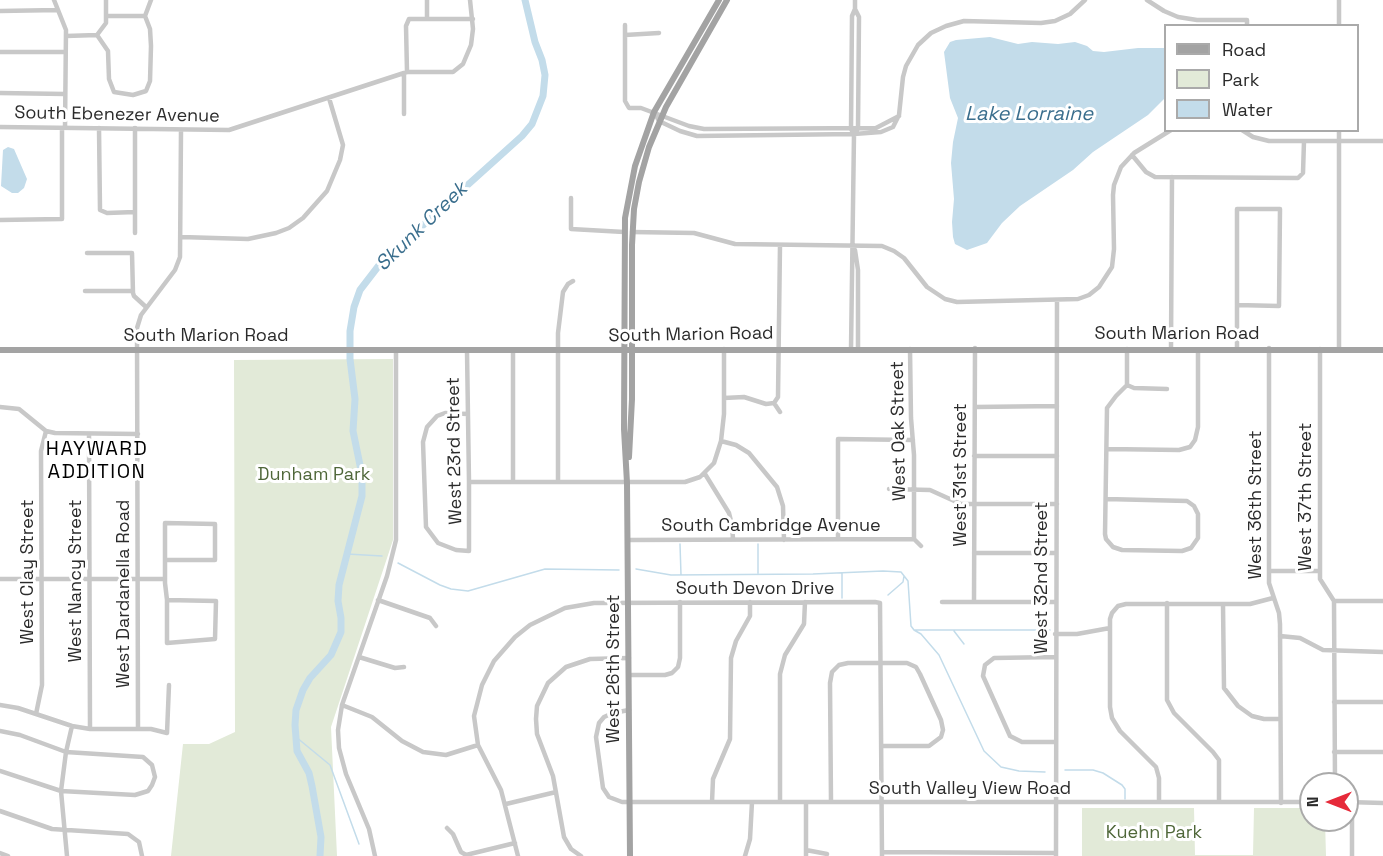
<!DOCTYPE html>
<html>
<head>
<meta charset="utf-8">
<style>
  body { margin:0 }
  #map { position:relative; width:1383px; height:856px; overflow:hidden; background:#fff; font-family:"Space Grotesk",sans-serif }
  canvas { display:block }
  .legend { position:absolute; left:1164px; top:24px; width:195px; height:108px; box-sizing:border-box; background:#fff; border:2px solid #aaa; margin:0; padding:8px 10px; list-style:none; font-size:18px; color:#2b2b2b }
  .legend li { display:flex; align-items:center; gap:12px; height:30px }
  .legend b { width:30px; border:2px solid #aaa }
  .north { position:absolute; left:1299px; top:772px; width:60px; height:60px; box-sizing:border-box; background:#fff; border:2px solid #aaa; border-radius:50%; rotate:270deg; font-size:16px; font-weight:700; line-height:24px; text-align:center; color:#2b2b2b }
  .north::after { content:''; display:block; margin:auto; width:21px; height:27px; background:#e62a3a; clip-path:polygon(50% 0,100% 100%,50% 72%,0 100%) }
</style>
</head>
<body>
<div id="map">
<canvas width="1383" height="856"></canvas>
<ul class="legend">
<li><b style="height:8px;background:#a3a3a3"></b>Road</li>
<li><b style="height:16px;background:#e2ead8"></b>Park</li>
<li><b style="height:16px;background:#c3dcea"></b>Water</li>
</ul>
<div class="north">N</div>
</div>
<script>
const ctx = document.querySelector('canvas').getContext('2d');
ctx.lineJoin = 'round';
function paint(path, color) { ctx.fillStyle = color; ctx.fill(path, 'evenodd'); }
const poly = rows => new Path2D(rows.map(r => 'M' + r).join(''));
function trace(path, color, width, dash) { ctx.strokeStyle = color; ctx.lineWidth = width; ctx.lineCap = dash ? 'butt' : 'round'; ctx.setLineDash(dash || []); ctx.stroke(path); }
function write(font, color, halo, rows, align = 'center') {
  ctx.font = font + ' "Space Grotesk",sans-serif'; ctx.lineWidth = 6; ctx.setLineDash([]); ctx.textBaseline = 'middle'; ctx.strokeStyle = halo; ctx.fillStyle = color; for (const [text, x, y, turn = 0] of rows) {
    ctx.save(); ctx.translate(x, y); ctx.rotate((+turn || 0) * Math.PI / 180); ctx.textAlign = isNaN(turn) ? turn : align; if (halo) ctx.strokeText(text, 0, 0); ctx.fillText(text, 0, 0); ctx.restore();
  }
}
const green = poly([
  [393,359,393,540,331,727,337,856,171,856,183,744,209,744,235,732,234,360],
  [1082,808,1194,808,1195,855,1253,855,1254,808,1311,808,1311,820,1325,820,1326,856,1082,856]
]);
const water = poly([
  [990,37,1018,44,1032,42,1058,44,1075,42,1087,46,1093,51,1104,52,1138,48,1165,48,1165,98,1148,115,1093,152,1073,170,1020,206,1002,223,987,243,967,250,955,244,953,237,952,222,954,199,951,163,953,142,958,118,950,98,944,52,950,42,956,40],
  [8,147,14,149,27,179,24,188,18,193,12,193,1,186,3,150]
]);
const stream = poly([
  [680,544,681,575],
  [758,544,758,573],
  [347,554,382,556],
  [398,563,440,585,451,589,468,591,545,569,619,570],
  [636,569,671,575,813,574,883,571,901,572,908,581,911,626,914,630,921,634,939,655,984,751,1001,767,1019,771,1045,772],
  [888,595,903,582,904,576],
  [842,598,842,573],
  [914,630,1050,630],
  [954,631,964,644],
  [296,737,330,765,359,844],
  [1065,770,1093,770,1103,773,1122,785,1125,789,1125,799]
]);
const river = poly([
  [320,856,321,837,312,786,309,773,297,751,295,725,296,710,303,690,310,678,331,655,341,632,341,618,338,601,339,585,362,496,362,475,353,431,355,399,350,359,350,331,354,307,360,290,380,264,522,136,532,124,543,96,545,75,542,60,535,42,525,0]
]);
const minor = poly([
  [54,0,66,30,65,128],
  [106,0,106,16],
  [1147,0,1164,11,1178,17,1197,20,1247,20,1247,26],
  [855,9,859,17,858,129,856,131],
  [0,11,58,10],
  [427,19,427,0],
  [625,25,625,101,629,108,641,108,689,126,704,129,876,128,899,116],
  [1339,26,1339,0],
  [97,35,108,51,109,79,114,92,133,95,146,91,150,81,151,46,150,29,145,16,151,0],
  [625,35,659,33],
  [66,36,97,35,106,23,106,16,145,16],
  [0,52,65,52],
  [407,72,406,26,409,19,473,19],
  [404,73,404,114],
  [0,93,65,94],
  [654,112,659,121,680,131,697,136,854,134,881,132,893,127,899,115,903,77,906,66,918,45,931,33,946,26,964,21,1041,23,1055,21,1070,14,1085,0],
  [0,127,229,130,407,72,453,72,463,64,471,45,473,29,470,0],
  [99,128,100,210,107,213,135,212],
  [135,128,135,233],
  [1242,130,1253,137,1269,141,1383,141],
  [1339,130,1339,349],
  [1132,155,1146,172,1155,177,1298,178,1303,173,1304,141],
  [571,198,571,229,624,232],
  [0,220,62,219,62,128],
  [632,232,694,233,735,244,882,246,894,251,904,258,927,287,945,299,957,302,1078,299,1089,295,1099,287,1112,267,1114,249,1113,195,1114,185,1121,167,1134,153,1171,130],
  [181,237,248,239,276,233,289,228,303,218,327,191,340,160,343,145,329,98],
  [855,250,858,270,858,349],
  [87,253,132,253,133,293,134,296,146,307],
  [85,291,133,291],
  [1237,305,1279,306,1280,209,1237,209,1237,348],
  [1171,348,1172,177],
  [1269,348,1269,583,1279,613,1280,624,1281,803],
  [851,349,854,134,851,129,852,16,855,9,855,0],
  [910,349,911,418,914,455,914,539,921,546],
  [1320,349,1320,579,1334,601,1335,784],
  [467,351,469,482,469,551,456,550,438,543,426,527,423,442,427,427,437,416,445,413,468,414],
  [513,351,513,482],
  [1127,385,1134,388,1167,389],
  [724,398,744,397,766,404,774,403,778,397,780,245],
  [774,403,780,412],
  [0,407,19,409,46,431,55,433,138,434],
  [975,407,1057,406],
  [89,434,90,729],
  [721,441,736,445,749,453,777,487,783,506,784,540],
  [1107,449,1179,450,1190,447,1195,440,1198,427,1198,350],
  [974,456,1057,456],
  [705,474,729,513,732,525,733,539],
  [469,482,685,482,700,477,714,463,721,441,724,414,724,349],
  [558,482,558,333,563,292,568,284,573,281],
  [889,489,930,490,961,504,1057,504],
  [1106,499,1187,501,1194,506,1198,514,1198,538,1191,548,1182,551,1122,550,1113,547,1106,539,1105,534,1107,408,1116,396,1127,385,1127,349],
  [838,539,838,439,913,440],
  [628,540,914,539],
  [974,553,1056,553],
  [165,560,215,560,215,524,165,523,165,583,167,600],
  [1269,571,1319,571],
  [0,579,165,579],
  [167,600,216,601,215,639,167,643,167,600],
  [378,600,430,618,436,626],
  [974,601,975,348],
  [1334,601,1383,601],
  [942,602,1056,602],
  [880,603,882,856],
  [1167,603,1167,700,1174,713,1213,752,1219,760,1219,802],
  [1223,604,1224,688,1238,706,1252,716,1264,719,1280,719],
  [1055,634,1077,634,1110,628],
  [1280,636,1300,638,1323,650,1383,652],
  [359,657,395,668,404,667],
  [1055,657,994,658,985,665,983,676,1010,736,1022,742,1056,742],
  [629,675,665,675,672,673,678,667,680,658,680,602],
  [1334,702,1383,702],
  [0,705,18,708,72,726,90,729,151,729,167,733,169,685],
  [342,705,372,717,402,741,423,752,446,755,478,745],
  [629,710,613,713,604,717,599,723,596,737,603,788,609,797,622,802,1311,802],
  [36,714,42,685,41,451,46,431],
  [138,729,137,328,141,315,175,270,180,257,181,131],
  [0,731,20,735,66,752,143,757,152,765,155,777,152,785,148,791,135,795,61,791,0,771],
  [1334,752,1383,752],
  [712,802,713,779,730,739,731,658,736,641,750,616,750,602],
  [780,802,780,674,785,655,804,624,805,602],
  [831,802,830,683,832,672,839,665,848,663,907,663,916,667,920,674,941,720,943,730,941,737,929,746,882,746],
  [1159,802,1159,778,1156,767,1120,731,1112,718,1110,707,1110,619,1112,613,1118,606,1126,604,1250,604,1273,598],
  [1347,802,1383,803],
  [1352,802,1352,856],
  [506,804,556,792],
  [0,811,52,829,128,834,139,842,142,856],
  [447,828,453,834,461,852,466,855,515,843],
  [806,850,827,854],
  [882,852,1056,853],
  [0,853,8,856],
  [67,856,61,791,66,752,72,726],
  [375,856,369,829,346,774,339,748,338,730,342,705,387,576,396,540,396,351],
  [518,856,501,790,478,745,474,716,482,685,494,661,515,637,530,625,565,608,594,603,875,602,880,603],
  [581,856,571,849,564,837,553,776,537,734,536,719,537,706,548,683,566,667,590,659,629,658],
  [745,856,750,839,752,802],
  [806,856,806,802],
  [1056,856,1057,301]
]);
const major = poly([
  [0,350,1383,350],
  [629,457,632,399,632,245,634,209,639,182,649,147,666,107,727,0],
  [630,856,627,483,624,429,625,218,635,166,654,112,719,0]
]);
const streetNames = [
  ["South Ebenezer Avenue",117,115,1],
  ["South Marion Road",1177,334],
  ["South Marion Road",691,335,-1],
  ["South Marion Road",206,336],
  ["West Oak Street",899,431,-91],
  ["West 23rd Street",455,451,-91],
  ["West 31st Street",961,475,-90],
  ["West 37th Street",1306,497,-90],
  ["West 36th Street",1256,505,-90],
  ["South Cambridge Avenue",771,526],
  ["West Clay Street",28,572,-90],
  ["West 32nd Street",1042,578,-90],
  ["West Nancy Street",76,581,-90],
  ["South Devon Drive",755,589],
  ["West Dardanella Road",124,594,-90],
  ["West 26th Street",614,669,-90],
  ["South Valley View Road",970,789]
];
const parkNames = [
  ["Dunham Park",314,475],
  ["Kuehn Park",1154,833]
];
const waterNames = [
  ["Lake Lorraine",1029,115],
  ["Skunk Creek",422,227,-44]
];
const neighbourhoodNames = [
  ["HAYWARD",97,450],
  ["ADDITION",97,473]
];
paint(green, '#e2ead8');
paint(water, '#c3dcea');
trace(stream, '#c3dcea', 1.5);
trace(river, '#c3dcea', 7);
trace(minor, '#c8c8c8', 4.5);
trace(major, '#a3a3a3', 6);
write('18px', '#2b2b2b', '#fff', streetNames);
write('18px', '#4f6739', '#fff', parkNames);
write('italic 20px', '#3a6e8d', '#fff', waterNames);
ctx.letterSpacing = '1.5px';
write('20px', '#000', '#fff', neighbourhoodNames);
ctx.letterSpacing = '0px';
</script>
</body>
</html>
